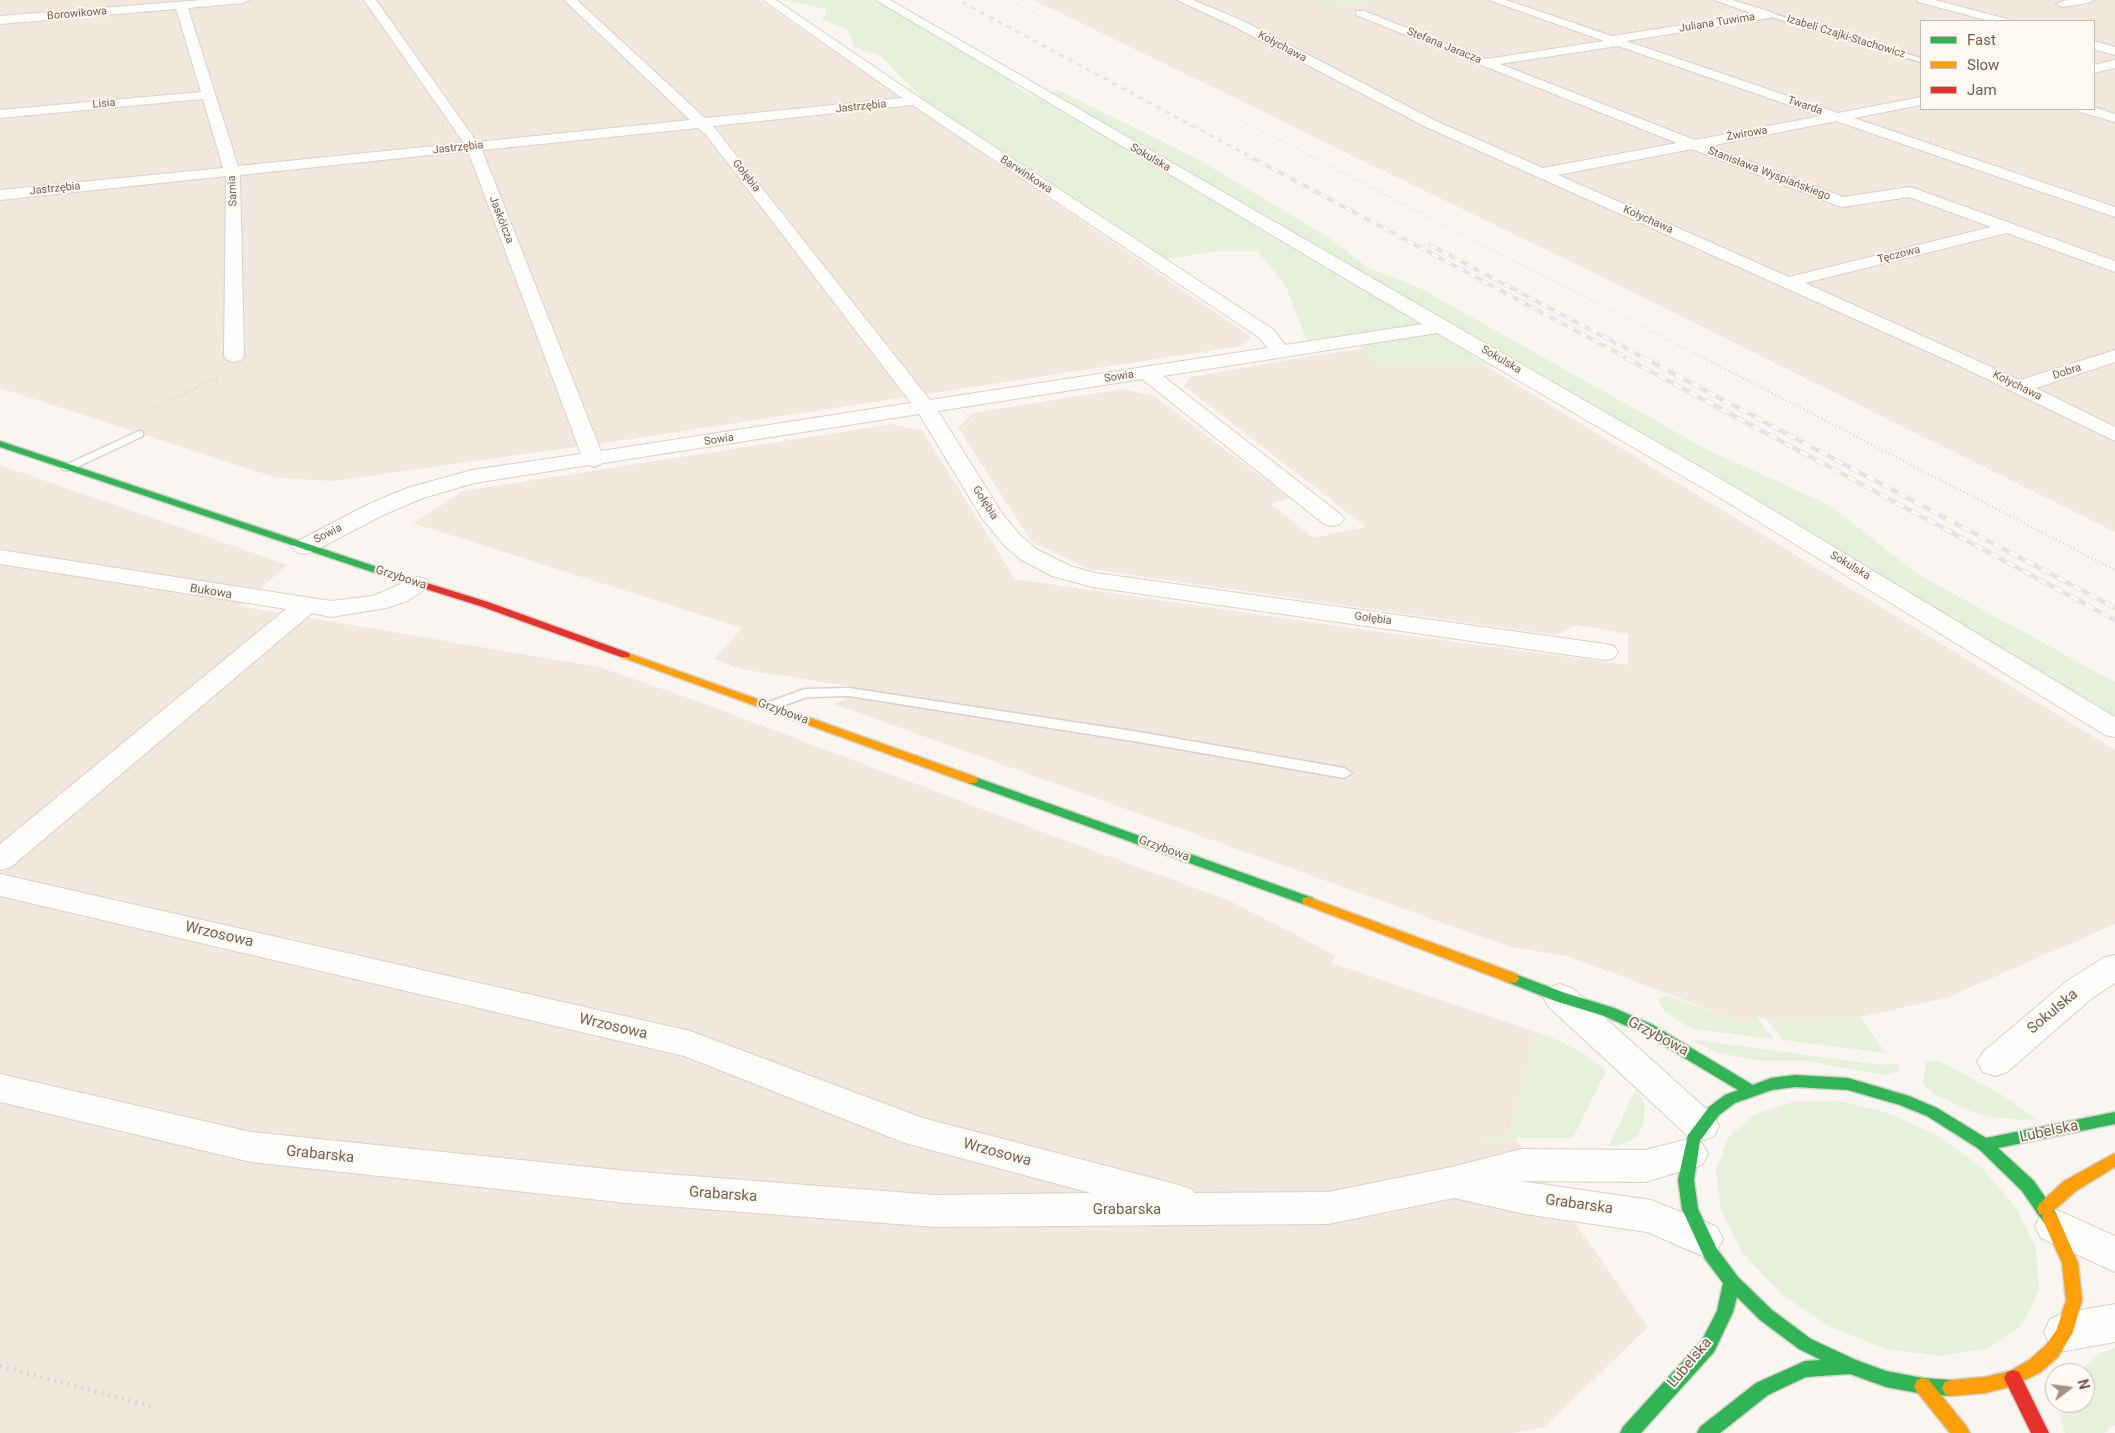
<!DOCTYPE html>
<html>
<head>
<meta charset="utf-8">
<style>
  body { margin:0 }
  #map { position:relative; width:2115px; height:1433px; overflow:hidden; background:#f9f5f0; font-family:Roboto,sans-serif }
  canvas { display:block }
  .legend { position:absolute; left:1920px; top:20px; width:175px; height:90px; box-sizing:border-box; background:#fffaf3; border:1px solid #cabbb1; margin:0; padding:6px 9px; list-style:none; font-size:15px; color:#7a5c4d }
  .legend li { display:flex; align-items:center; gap:10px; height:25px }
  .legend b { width:25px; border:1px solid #cabbb1 }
  .north { position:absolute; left:2045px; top:1363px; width:50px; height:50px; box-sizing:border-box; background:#fffaf3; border:1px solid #cabbb1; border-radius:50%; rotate:75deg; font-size:14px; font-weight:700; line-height:20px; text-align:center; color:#7a5c4d }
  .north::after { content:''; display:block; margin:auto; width:18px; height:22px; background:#a69286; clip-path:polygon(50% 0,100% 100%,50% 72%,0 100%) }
</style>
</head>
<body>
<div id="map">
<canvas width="2115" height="1433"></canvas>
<ul class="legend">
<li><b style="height:6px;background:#30b455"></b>Fast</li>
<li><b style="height:6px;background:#ff9f0a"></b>Slow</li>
<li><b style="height:6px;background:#e5322d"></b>Jam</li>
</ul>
<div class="north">N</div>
</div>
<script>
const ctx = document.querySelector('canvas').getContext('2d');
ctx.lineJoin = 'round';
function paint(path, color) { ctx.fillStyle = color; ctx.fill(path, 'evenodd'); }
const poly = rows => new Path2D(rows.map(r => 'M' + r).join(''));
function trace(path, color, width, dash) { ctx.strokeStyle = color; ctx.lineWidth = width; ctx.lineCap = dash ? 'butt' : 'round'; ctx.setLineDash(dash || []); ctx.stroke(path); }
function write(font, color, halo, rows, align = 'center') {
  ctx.font = font + ' Roboto,sans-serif'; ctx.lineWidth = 4; ctx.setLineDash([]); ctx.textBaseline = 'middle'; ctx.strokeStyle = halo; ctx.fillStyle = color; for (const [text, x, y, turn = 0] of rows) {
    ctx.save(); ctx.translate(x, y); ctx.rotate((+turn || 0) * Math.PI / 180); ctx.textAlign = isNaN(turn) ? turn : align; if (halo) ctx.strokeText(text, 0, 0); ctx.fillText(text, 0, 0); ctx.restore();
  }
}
const residential = poly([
  [0,0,759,0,1251,337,1241,346,638,438,333,481,277,478,0,388],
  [1034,0,2115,0,2115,532,1659,305],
  [1921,21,2094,21,2094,109,1921,109],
  [1442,339,2115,750,2115,924,1946,998,1860,1017,1785,1022,1757,1017,1745,1023,1568,956,1510,947,834,704,849,697,853,687,741,669,714,659,742,628,413,523,464,491,893,424,923,431,1015,579,1351,628,1628,665,1628,634,1576,625,1556,635,1089,569,1032,542,958,428,973,413,1123,389,1154,396,1290,498,1271,504,1313,538,1366,527,1184,386,1191,377,1316,355],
  [0,465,288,565,239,606,599,667,697,701,1064,840,1228,900,1335,955,1332,963,1536,1032,1510,1130,1648,1327,1544,1427,1513,1433,0,1433]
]);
const green = poly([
  [782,0,876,0,1006,76,1016,87,1032,97,1058,90,1201,161,1329,238,1367,267,1420,288,1704,448,1829,505,1919,575,2115,682,2115,717,1495,365,1372,364,1354,337,1308,343,1285,284,1257,251,1217,251,1167,259,926,102,881,56,854,47,848,30,822,20,827,9],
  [1312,0,1387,0,1329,7],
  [1666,995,1745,1023,1756,1017,1774,1039,1692,1029,1665,1012,1658,999],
  [1860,1017,1886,1053,1784,1040,1766,1019,1785,1022],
  [1536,1032,1560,1041,1586,1055,1606,1071,1573,1138,1518,1138,1465,1146,1510,1130],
  [1696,1040,1880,1065,1899,1063,1898,1071,1884,1075,1806,1061,1759,1061,1716,1052,1695,1042],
  [1938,1060,2002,1095,2036,1119,2023,1120,1989,1117,1970,1111,1932,1093,1923,1083,1926,1062],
  [1636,1089,1645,1105,1644,1122,1638,1136,1624,1144,1608,1147],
  [1838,1101,1888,1113,1937,1135,1981,1167,2015,1206,2036,1248,2039,1289,2023,1324,1989,1348,1941,1356,1886,1349,1830,1327,1780,1293,1743,1253,1721,1210,1716,1171,1728,1138,1755,1114,1793,1102],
  [2115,1348,2115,1424,2104,1433,2065,1433,2060,1414,2062,1403,2085,1403,2085,1373,2079,1373,2100,1353]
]);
const pathFar3 = poly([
  [1008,0,1311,156],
  [1316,0,1337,8],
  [2106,15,2115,17],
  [956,97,992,93]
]);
const pathFar2 = poly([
  [1308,155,1706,359]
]);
const pathFar1 = poly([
  [1704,358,2115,570],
  [148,411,218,377]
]);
const path = poly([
  [0,1366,154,1407]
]);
const lane = poly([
  [1770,13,1921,58,1921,62,1768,16,1770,13],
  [139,431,143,432,143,436,71,470,63,470,61,467,139,431],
  [849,688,1139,732,1344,768,1352,773,1344,778,1139,742,849,696,807,697,768,711,761,707,763,704,805,689,849,688]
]);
const street = poly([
  [202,0,249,0,243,3,188,8,238,166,464,143,364,0,376,0,477,142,690,120,564,0,577,0,705,118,902,98,763,0,776,0,920,98,1274,330,1285,345,1422,324,876,0,890,0,1738,489,2115,717,2115,737,2105,735,1722,499,1437,333,1163,376,1340,514,1344,519,1340,524,1332,526,1324,524,1142,379,938,411,1003,515,1020,535,1036,549,1070,566,1095,573,1605,644,1614,646,1618,652,1614,658,1605,660,1093,587,1052,576,1020,559,1004,545,982,518,919,414,603,463,594,467,589,465,474,483,423,498,383,515,312,552,304,554,296,552,292,547,296,542,367,505,407,488,472,470,581,454,468,151,240,175,244,356,241,360,234,362,227,360,224,356,226,176,0,200,0,190,223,168,203,99,0,118,0,110,201,92,176,9,0,24,0,16,202,0],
  [912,105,1260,338,1267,348,930,400,713,126,912,105],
  [698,128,707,136,911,403,601,451,482,150,698,128],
  [1177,0,1193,0,1239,19,1436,121,1543,168,1677,143,1356,15,1356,11,1364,11,1486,59,1604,41,1489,0,1506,0,1612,36,1754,14,1714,0,1732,0,1774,13,1776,15,1770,18,1626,41,1838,113,1921,97,1921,105,1854,118,2115,207,2115,217,1836,121,1710,146,1843,197,1910,187,1916,189,2115,261,2115,272,2007,233,1805,283,2020,380,2115,350,2115,362,2036,388,2115,427,2115,441,1960,366,1426,127,1231,25,1177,0],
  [1618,46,1821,116,1695,140,1500,64,1618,46],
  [1692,149,1836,205,1842,207,1909,197,1991,227,1789,277,1558,175,1692,149],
  [1916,0,1935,0,2007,19,2009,21,1990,21,1918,2,1916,0],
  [2066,0,2094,0,2088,3,2062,7,2056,4,2066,0],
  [2094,41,2115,47,2115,55,2094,49,2094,41],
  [2115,60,2115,68,2094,73,2094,65,2115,60],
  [2094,107,2115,114,2115,122,2080,112,2078,109,2094,107],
  [0,550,331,601,373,596,417,577,426,579,429,584,426,589,407,601,386,608,331,617,312,613,11,867,0,870,0,844,286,609,0,564,0,550],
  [0,874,690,1031,923,1118,1179,1185,1193,1190,1194,1193,1328,1192,1452,1167,1521,1149,1645,1150,1689,1139,1702,1143,1708,1154,1702,1165,1645,1182,1520,1181,1651,1200,1717,1227,1723,1239,1717,1251,1703,1256,1647,1232,1525,1214,1454,1198,1328,1224,935,1227,627,1203,251,1162,0,1102,0,1074,251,1132,627,1171,935,1195,1091,1193,905,1143,684,1056,0,896,0,874],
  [2115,955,2115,983,2091,999,2007,1072,1995,1076,1983,1072,1977,1062,1983,1052,2067,981,2103,958,2115,955],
  [1560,984,1572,988,1714,1116,1719,1126,1714,1136,1701,1141,1688,1136,1548,1006,1543,997,1548,988,1560,984],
  [2055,1209,2115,1236,2115,1272,2041,1238,2035,1226,2041,1214,2055,1209],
  [2115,1304,2115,1342,2065,1351,2050,1345,2044,1332,2050,1319,2065,1313,2115,1304]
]);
const fast = poly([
  [0,441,389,571,390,573,385,576,381,575,0,447,0,441],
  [972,776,1313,898,1314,901,1313,904,1308,905,1303,904,968,783,966,780,972,776],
  [1512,973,1565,993,1614,1008,1653,1025,1753,1085,1771,1078,1795,1075,1848,1078,1909,1096,1937,1108,1986,1138,2115,1112,2115,1124,1998,1148,2034,1181,2056,1213,2058,1218,2056,1223,2050,1225,2044,1223,2022,1191,1979,1149,1927,1116,1900,1105,1848,1090,1795,1087,1772,1090,1735,1103,1719,1115,1700,1141,1694,1180,1698,1209,1717,1249,1738,1277,1772,1310,1811,1339,1856,1360,1886,1371,1923,1378,1951,1380,1957,1382,1960,1388,1957,1394,1951,1396,1923,1394,1886,1387,1850,1374,1806,1377,1768,1395,1720,1433,1697,1433,1700,1427,1756,1383,1805,1361,1821,1360,1799,1349,1760,1320,1737,1297,1733,1312,1714,1352,1641,1433,1620,1433,1623,1427,1702,1340,1717,1311,1723,1283,1705,1259,1682,1209,1678,1180,1688,1135,1709,1107,1725,1095,1738,1090,1643,1033,1604,1016,1555,1001,1507,982,1505,978,1507,974,1512,973]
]);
const slow = poly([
  [625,652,976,777,978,780,976,783,968,783,621,657,620,655,625,652],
  [1308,897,1517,974,1519,978,1517,982,1512,983,1507,982,1303,904,1302,901,1303,898,1308,897],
  [2115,1153,2115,1167,2076,1191,2052,1212,2056,1213,2078,1263,2082,1300,2073,1332,2058,1357,2041,1372,2013,1386,1985,1393,1951,1396,1945,1394,1942,1388,1945,1382,1951,1380,1985,1377,2010,1371,2029,1360,2046,1345,2057,1329,2066,1300,2062,1263,2042,1218,2043,1215,2039,1214,2037,1209,2039,1204,2064,1181,2115,1153],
  [1923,1378,1929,1380,1967,1427,1970,1433,1950,1433,1917,1392,1914,1386,1917,1380,1923,1378]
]);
const jam = poly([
  [385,570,488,602,629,653,630,655,629,657,621,657,480,606,381,575,380,573,385,570],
  [2013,1370,2019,1372,2049,1433,2031,1433,2004,1378,2007,1372,2013,1370]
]);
const railFar2 = poly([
  [958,0,1249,156]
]);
const railFar1 = poly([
  [1247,155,1629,359],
  [1430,245,1646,359]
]);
const rail = poly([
  [1626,358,2115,620],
  [1644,358,2115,608]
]);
const farStreetnames = [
  ["Borowikowa",77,14,-5],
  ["Juliana Tuwima",1717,23,-9],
  ["Izabeli Czajki-Stachowicz",1846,37,17],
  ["Stefana Jaracza",1444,46,22],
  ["Kołychawa",1282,47,28],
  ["Lisia",104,104,-5],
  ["Twarda",1805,106,19],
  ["Jastrzębia",861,107,-6],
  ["Żwirowa",1747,134,-10],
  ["Jastrzębia",458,148,-6],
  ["Sokulska",1150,158,30],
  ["Stanisława Wyspiańskiego",1769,174,21],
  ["Barwinkowa",1026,175,33],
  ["Gołębia",746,176,52],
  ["Jastrzębia",55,189,-6],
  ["Sarnia",233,191,-93],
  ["Jaskółcza",501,220,69],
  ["Kołychawa",1648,220,24],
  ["Tęczowa",1899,255,-14],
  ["Sokulska",1501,360,30],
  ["Dobra",2067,372,-18],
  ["Sowia",1119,377,-9],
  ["Kołychawa",2017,386,26],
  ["Sowia",719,440,-9],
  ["Gołębia",985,503,57],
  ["Sowia",328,534,-27],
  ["Sokulska",1850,566,31],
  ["Gołębia",1373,619,8]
];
const streetNames = [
  ["Grzybowa",401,578,18],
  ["Bukowa",211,592,9],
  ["Grzybowa",783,712,20],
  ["Grzybowa",1164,849,20]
];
const nearStreetnames = [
  ["Wrzosowa",219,935,13],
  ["Sokulska",2053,1012,-40],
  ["Wrzosowa",613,1027,13],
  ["Grzybowa",1658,1037,28],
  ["Lubelska",2049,1132,-12],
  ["Wrzosowa",997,1153,15],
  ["Grabarska",320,1155,6],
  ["Grabarska",723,1195,4],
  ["Grabarska",1579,1205,8],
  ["Grabarska",1127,1210],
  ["Lubelska",1690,1363,-50]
];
paint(residential, '#f2e8de');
paint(green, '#e7f0db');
trace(lane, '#d7d1cb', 3);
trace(street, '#d7d1cb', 2);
trace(fast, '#d9d2cb', 3);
trace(slow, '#d9d2cb', 3);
trace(jam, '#d9d2cb', 3);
trace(pathFar3, '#dcd5d0', 1, [0.5, 2]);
trace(pathFar2, '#dcd5d0', 2, [0.5, 2.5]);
trace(pathFar1, '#dcd5d0', 2.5, [1, 3]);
trace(path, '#dcd5d0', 4.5, [2, 5]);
paint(lane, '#fefefd');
paint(street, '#fefefd');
paint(fast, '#30b455');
paint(slow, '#ff9f0a');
paint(jam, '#e5322d');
trace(railFar2, '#e6e3e7', 2.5);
trace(railFar1, '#e6e3e7', 4);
trace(rail, '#e6e3e7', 4.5);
trace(railFar2, '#fffaf3', 2, [5]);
trace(railFar1, '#fffaf3', 2.5, [7]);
trace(rail, '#fffaf3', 3, [9]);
write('11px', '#7a5c4d', '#fffaf3', farStreetnames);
write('12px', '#7a5c4d', '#fffaf3', streetNames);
write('15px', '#7a5c4d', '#fffaf3', nearStreetnames);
</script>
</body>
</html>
